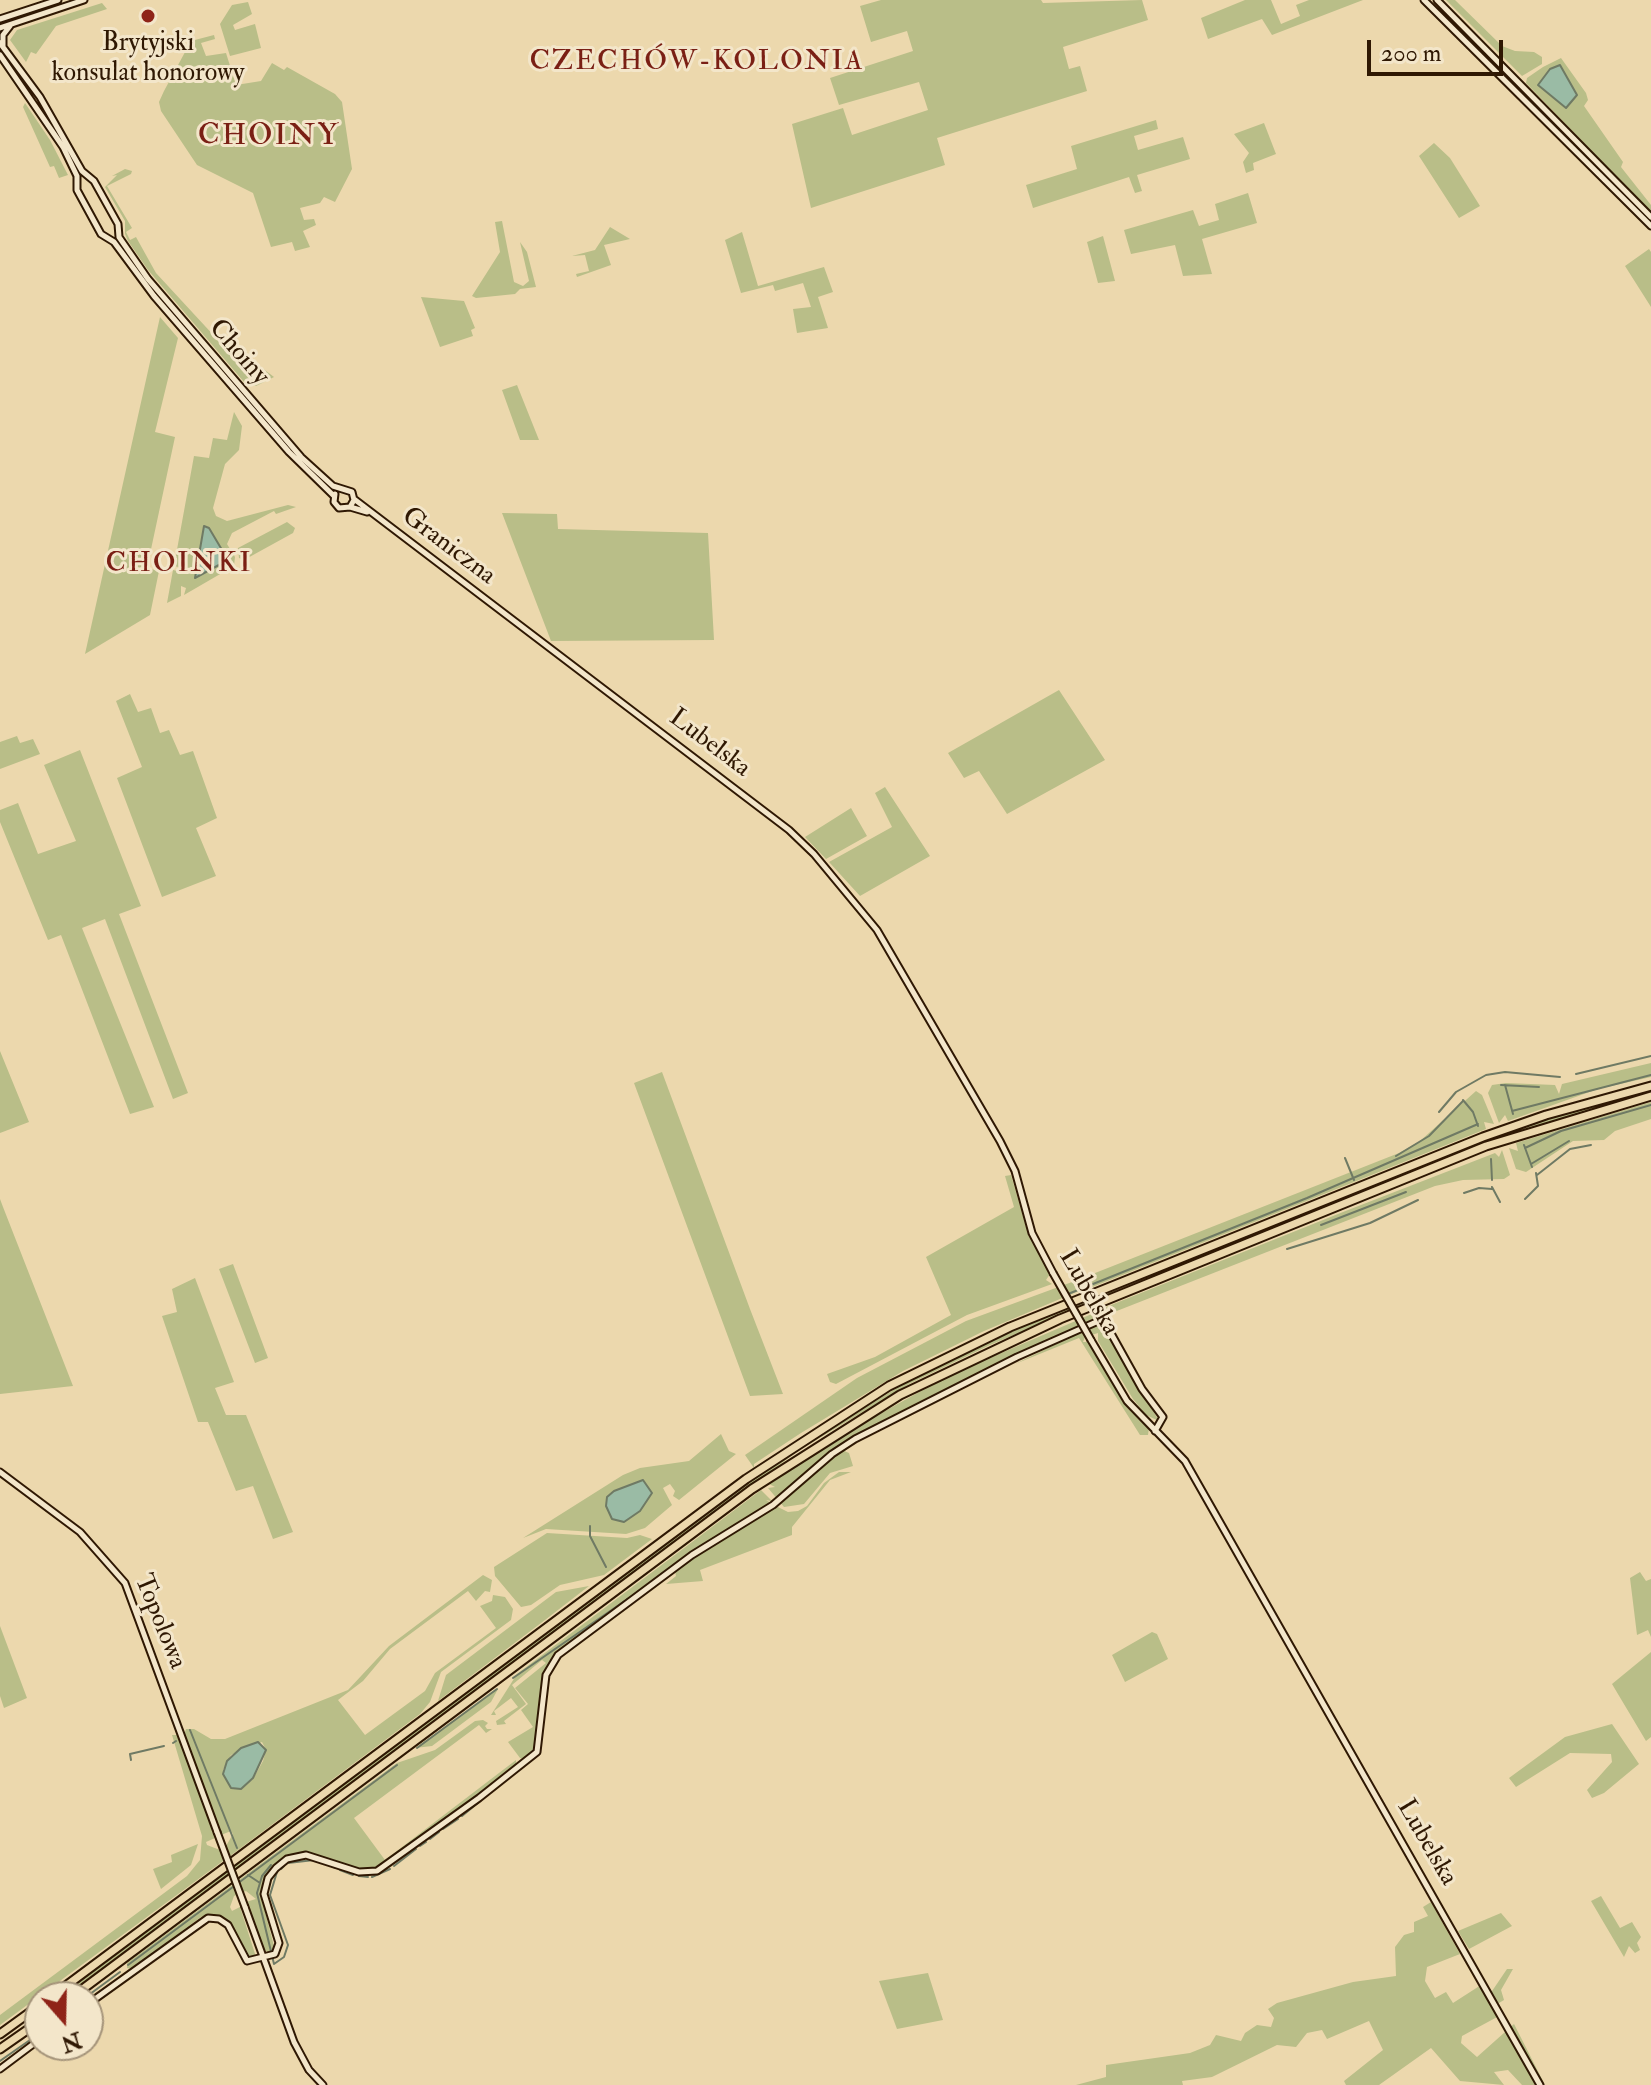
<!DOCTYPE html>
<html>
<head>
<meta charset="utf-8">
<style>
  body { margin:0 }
  #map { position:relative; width:1651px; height:2085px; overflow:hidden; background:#ecd8ad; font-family:"IM FELL Double Pica",serif }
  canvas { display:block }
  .north { position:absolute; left:24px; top:1981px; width:80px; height:80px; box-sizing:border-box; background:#f3e6ca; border:2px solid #a5947a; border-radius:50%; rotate:160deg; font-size:22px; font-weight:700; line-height:32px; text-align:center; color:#2f1803 }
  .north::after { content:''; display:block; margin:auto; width:28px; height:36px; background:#8f2418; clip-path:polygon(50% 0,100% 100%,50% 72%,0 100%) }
  .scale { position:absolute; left:1367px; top:40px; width:136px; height:36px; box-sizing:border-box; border:4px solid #2f1803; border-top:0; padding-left:10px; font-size:24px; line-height:28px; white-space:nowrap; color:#2f1803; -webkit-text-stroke:6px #f3e6ca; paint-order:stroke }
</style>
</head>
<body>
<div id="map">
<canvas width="1651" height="2085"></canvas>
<div class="north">N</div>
<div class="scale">200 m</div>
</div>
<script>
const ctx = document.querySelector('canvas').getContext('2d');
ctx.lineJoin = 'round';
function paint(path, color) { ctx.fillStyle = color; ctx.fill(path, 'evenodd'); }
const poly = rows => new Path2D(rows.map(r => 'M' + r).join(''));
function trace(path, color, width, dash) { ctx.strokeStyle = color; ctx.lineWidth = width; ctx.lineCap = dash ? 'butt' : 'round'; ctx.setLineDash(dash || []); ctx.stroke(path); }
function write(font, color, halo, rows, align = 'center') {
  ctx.font = font + ' "IM FELL Double Pica",serif'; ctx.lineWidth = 6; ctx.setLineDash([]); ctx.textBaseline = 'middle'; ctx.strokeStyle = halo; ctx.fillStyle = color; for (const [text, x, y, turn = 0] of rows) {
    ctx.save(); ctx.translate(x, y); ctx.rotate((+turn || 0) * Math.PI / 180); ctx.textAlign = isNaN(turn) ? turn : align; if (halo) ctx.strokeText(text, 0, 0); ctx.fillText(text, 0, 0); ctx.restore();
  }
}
const green = poly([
  [881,0,1041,0,1043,3,1142,0,1148,20,1063,47,1069,69,1080,66,1087,91,937,138,945,165,811,208,792,124,843,108,852,135,928,110,919,82,839,105,830,78,913,51,907,31,871,42,860,6],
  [1245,0,1271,0,1281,24,1300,16,1296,5,1309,0,1363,0,1272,35,1262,19,1208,39,1201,18],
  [1446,0,1455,0,1502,46,1515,51,1534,52,1542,57,1542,64,1522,76],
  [248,2,252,14,233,25,235,30,255,24,261,48,230,56,220,24,232,5],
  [102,3,107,9,56,26,36,54,31,52,26,62,10,40,17,30],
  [214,35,215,39,201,43,206,56,226,53,236,85,261,81,272,63,284,70,287,67,335,94,342,102,352,169,335,202,324,197,320,203,300,208,304,220,314,219,316,225,303,231,310,247,295,251,292,242,271,247,253,193,197,165,161,111,159,102,164,91,191,41],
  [1561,58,1586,93,1588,100,1584,106,1623,162,1621,167,1651,205,1651,213,1526,83,1527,78,1543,67],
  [25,103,50,140,68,175,59,178,54,166,50,167,23,107],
  [1156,120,1158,129,1134,136,1138,150,1183,137,1190,159,1137,175,1142,191,1135,193,1129,177,1033,208,1026,185,1077,169,1071,146],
  [1264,123,1276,154,1253,163,1254,170,1246,173,1243,162,1249,153,1234,134],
  [1434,143,1450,158,1480,206,1459,218,1419,156],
  [125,169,132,171,131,174,107,186,132,228,126,232,130,240,136,237,156,273,229,352,253,361,274,377,256,386,244,382,148,270,128,241,125,234,125,221,105,187,117,175,112,176],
  [1248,193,1257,223,1202,239,1212,274,1183,276,1175,245,1131,254,1124,230,1193,210,1199,226,1202,225,1219,220,1215,204],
  [502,221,514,282,523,286,529,281,520,242,527,252,536,287,520,289,515,294,476,298,472,296,500,252,495,222],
  [610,227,630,239,604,245,611,265,577,277,576,274,589,271,585,255,572,256,595,250],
  [742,232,758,286,824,267,833,292,818,297,828,328,797,333,793,309,811,307,803,283,775,291,773,285,741,293,725,240],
  [1103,236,1115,281,1098,283,1087,242],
  [1649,249,1651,252,1651,307,1625,266],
  [421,297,464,301,475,328,471,330,473,336,440,347],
  [160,317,178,338,155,432,175,437,147,568,159,571,150,615,85,654],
  [517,385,539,440,520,440,502,390],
  [234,412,242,426,239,450,225,464,213,508,216,516,227,521,288,505,296,507,276,514,274,511,232,533,227,544,235,557,234,566,184,595,186,588,181,586,181,596,167,603,173,570,182,572,183,568,174,566,194,456,209,458,213,438,227,440],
  [502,513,557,514,558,529,708,533,714,640,551,641],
  [287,522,295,528,293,533,244,560,239,558,238,548],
  [1059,690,1105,760,1007,814,979,771,964,778,948,753],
  [130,694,138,712,151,708,160,733,169,730,180,755,193,751,217,818,196,828,216,876,162,897,117,778,142,767,116,701],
  [17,736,20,743,33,739,40,754,0,769,0,742],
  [80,750,141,906,119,914,188,1093,173,1099,105,919,82,928,154,1107,130,1114,61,935,48,940,0,822,0,810,18,803,38,854,76,841,44,765],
  [885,787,930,856,860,896,829,862,892,827,875,793],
  [851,808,867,836,826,859,805,837],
  [0,1051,29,1122,0,1133],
  [1651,1063,1651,1077,1598,1089,1508,1121,1505,1115,1499,1123,1488,1093,1492,1085,1506,1083,1555,1085,1559,1094,1562,1084],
  [662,1072,750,1309,783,1394,750,1396,634,1083],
  [1651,1089,1651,1092,1485,1145,1184,1265,1182,1262,1484,1141,1594,1104],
  [1476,1091,1482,1095,1494,1124,1484,1122,1486,1129,1090,1288,1085,1287,1085,1277,1399,1153,1420,1141],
  [1651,1102,1651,1119,1615,1131,1604,1140,1573,1141,1526,1172,1516,1169,1509,1148,1518,1151,1516,1143],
  [1502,1150,1510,1175,1504,1179,1463,1180,1435,1186,1104,1316,1101,1314,1101,1309,1343,1212,1495,1153,1499,1157],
  [1011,1175,1026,1227,1050,1274,1046,1280,1052,1284,967,1315,836,1384,830,1382,827,1374,875,1357,951,1315,926,1257,1014,1207,1005,1176],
  [0,1199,3,1207,73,1386,0,1394],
  [233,1264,268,1358,255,1363,219,1269],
  [195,1278,234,1382,215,1388,226,1415,246,1415,293,1532,273,1539,253,1486,236,1491,208,1422,198,1422,162,1316,177,1312,172,1289],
  [1072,1282,1077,1282,1079,1291,984,1331,903,1371,801,1433,754,1464,754,1468,745,1455,857,1378,966,1321],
  [1118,1288,1119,1291,990,1345,909,1384,798,1451,65,1997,59,1997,767,1468,908,1381,1013,1331],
  [1094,1313,1094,1321,1029,1348,831,1451,779,1499,782,1503,842,1450,849,1453,853,1466,830,1473,804,1504,784,1507,768,1488,775,1487,769,1484,858,1426,948,1376],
  [1097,1324,1106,1330,1159,1421,1146,1415,1133,1399,1098,1341,1098,1333,1085,1337,1083,1342,1088,1342,1122,1399,1149,1428,1148,1435,1140,1435,1079,1338,1015,1364],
  [721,1434,729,1451,736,1454,679,1500,673,1496,675,1491,670,1484,663,1488,672,1505,645,1528,626,1534,546,1529,523,1538,623,1475,640,1468,689,1461],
  [839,1472,851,1472,830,1480,792,1527,792,1535,700,1570,703,1581,666,1584,676,1576,675,1571,697,1554,775,1507,771,1501,766,1500,771,1503,684,1558,558,1653,548,1665,543,1680,539,1741,534,1753,526,1760,520,1758,508,1742,533,1727,521,1710,528,1704,515,1688,546,1663,542,1660,512,1685,526,1704,504,1721,506,1724,497,1725,496,1721,518,1707,511,1698,494,1711,496,1715,491,1715,517,1674,761,1490,778,1507,788,1512,798,1511,807,1506,824,1483],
  [547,1533,627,1538,640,1535,652,1539,604,1575,560,1585,531,1605,521,1607,495,1576,494,1567],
  [1640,1572,1646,1581,1651,1579,1651,1637,1648,1630,1637,1635,1630,1578],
  [483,1575,492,1580,490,1592,485,1591,476,1601,468,1591,390,1649,363,1681,338,1700,365,1735,425,1691,435,1673,496,1628,480,1606,492,1601,493,1595,505,1597,513,1609,511,1620,441,1672,430,1702,420,1714,230,1856,226,1846,233,1834,231,1831,221,1835,184,1735,186,1729,194,1729,211,1739,225,1739,348,1690,389,1646],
  [262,1742,266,1750,263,1761,253,1779,241,1789,223,1770,231,1755],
  [589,1586,545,1620,438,1701,446,1675,556,1592],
  [0,1626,27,1698,4,1708,0,1696],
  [1152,1632,1157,1634,1168,1659,1125,1682,1112,1655],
  [1651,1652,1651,1737,1646,1741,1612,1684],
  [498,1689,491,1702,432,1746,415,1748],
  [483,1720,488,1723,485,1726,487,1729,492,1729,486,1733,479,1725,354,1818,385,1860,516,1760,516,1769,376,1869,352,1868,309,1852,291,1855,277,1863,268,1873,261,1896,275,1950,269,1953,262,1948,246,1902,256,1899,246,1891,234,1896,230,1907,232,1911,240,1907,256,1957,247,1958,243,1953,226,1920,211,1914,201,1917,131,1969,127,1968,127,1963,397,1763,435,1750,475,1721],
  [1612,1724,1639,1764,1604,1793,1592,1798,1587,1790,1612,1762,1611,1754,1570,1753,1516,1787,1509,1778,1565,1737],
  [172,1735,179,1735,215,1838,206,1842,207,1845,220,1850,223,1861,0,2025,0,2015,187,1876,200,1860,202,1836],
  [198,1844,191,1865,161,1889,153,1869,172,1862,171,1855],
  [1601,1896,1620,1928,1632,1922,1641,1937,1637,1943,1640,1950,1635,1953,1629,1946,1624,1957,1591,1901],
  [1431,1902,1460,1954,1427,1967,1425,1981,1435,1998,1446,1992,1453,2003,1481,1985,1488,1997,1507,1969,1513,1969,1501,1990,1504,2000,1494,2006,1499,2016,1462,2036,1461,2043,1477,2057,1514,2024,1545,2085,1522,2085,1508,2070,1494,2072,1504,2085,1460,2081,1431,2048,1379,2085,1346,2085,1344,2081,1383,2050,1369,2021,1327,2039,1322,2030,1307,2033,1296,2047,1277,2045,1212,2077,1182,2081,1183,2085,1076,2085,1106,2077,1106,2065,1190,2053,1210,2045,1216,2035,1241,2041,1245,2033,1257,2025,1271,2027,1274,2018,1268,2009,1277,2003,1353,1982,1396,1976,1395,1947,1404,1935,1414,1932,1414,1922,1428,1916,1423,1907],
  [1501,1913,1512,1926,1469,1949,1458,1931],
  [928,1973,943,2020,897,2029,879,1981]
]);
const water = poly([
  [1560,65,1577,95,1566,108,1538,85,1550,69,1560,65],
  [204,526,209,528,228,560,195,578,204,526],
  [643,1480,652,1493,640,1511,624,1522,612,1519,606,1506,607,1497,614,1491,643,1480],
  [258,1742,266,1750,253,1778,241,1789,231,1788,223,1774,227,1761,241,1748,258,1742]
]);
const stream = poly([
  [1576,1074,1651,1056],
  [1501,1085,1539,1087],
  [1505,1085,1513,1114],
  [1463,1100,1473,1112,1478,1126],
  [1512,1111,1651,1075],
  [1439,1112,1456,1092,1486,1075,1505,1072,1560,1077],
  [1524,1145,1532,1167],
  [1525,1148,1561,1131,1651,1105],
  [1396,1156,1429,1136,1463,1101],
  [1345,1158,1354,1180],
  [1491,1159,1492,1180],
  [1531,1164,1569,1141],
  [1537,1175,1570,1149,1591,1145],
  [1492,1187,1500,1202],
  [1464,1193,1479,1188,1492,1189],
  [1525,1199,1538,1186,1536,1173],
  [1321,1225,1406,1192],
  [1287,1249,1370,1223,1418,1200],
  [1088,1286,1307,1198,1478,1124],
  [1068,1294,1078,1290],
  [590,1526,590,1536,606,1567],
  [513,1678,629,1598],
  [190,1730,237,1848],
  [173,1743,176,1741],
  [417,1748,497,1689],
  [131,1760,130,1754,164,1746],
  [462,1816,479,1802],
  [443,1829,458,1819],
  [430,1839,439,1832],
  [420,1846,426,1842],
  [288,1863,314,1860],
  [271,1865,262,1876,257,1893,274,1964,284,1957,288,1945,270,1895,277,1872],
  [331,1866,336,1868],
  [394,1866,416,1849],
  [281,1869,284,1866],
  [340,1870,353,1875],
  [248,1875,260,1883],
  [359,1876,368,1877],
  [372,1877,390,1869],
  [128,1965,397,1765],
  [86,1997,120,1972],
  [0,2061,40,2033]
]);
const secondary = poly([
  [1424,0,1651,226],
  [1437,0,1651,217],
  [0,19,58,0],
  [0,28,84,0],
  [0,43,40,97,82,171,94,181,118,224,119,237,148,279,301,457,333,486,352,492,354,500,350,507],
  [3,46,3,35,10,26],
  [0,55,63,147,77,176,77,190,101,234,114,242,154,296,289,452,334,496],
  [335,494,334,502,339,508,350,507,367,512],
  [354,499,789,830,814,854,877,930,1000,1141,1015,1171,1032,1233,1053,1273],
  [1091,1340,1127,1401,1185,1461,1540,2085],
  [0,1472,80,1532,125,1583,217,1832],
  [245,1907,294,2042,309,2070,323,2085],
  [88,2004,208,1918,219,1919,228,1925,247,1961,275,1954,279,1943,264,1894,268,1878,276,1868,287,1859,306,1855,359,1872,377,1871,479,1798,537,1752,546,1675,558,1655,692,1555,773,1505,832,1454,855,1439,1017,1357,1103,1319,1142,1389,1163,1417,1155,1431],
  [0,2069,40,2039]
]);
const highway = poly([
  [51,1997,746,1479,889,1386,1010,1327,1483,1137,1546,1115,1651,1086],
  [72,1997,752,1489,900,1395,1060,1319,1486,1146,1651,1096],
  [0,2034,40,2005],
  [0,2049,40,2021]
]);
const secondaryBridge = poly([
  [1053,1273,1091,1340],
  [217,1832,245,1907]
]);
const markers = [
  [148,16,8,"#8f2418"]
];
const poiNames = [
  ["Brytyjski",148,44],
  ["konsulat honorowy",148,74]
];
const streetNames = [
  ["Choiny",238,353,49],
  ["Graniczna",448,547,37],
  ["Lubelska",709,744,37],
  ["Lubelska",1088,1293,60],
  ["Topolowa",159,1622,68],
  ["Lubelska",1426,1843,60]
];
const neighbourhoodNames = [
  ["CZECHÓW-KOLONIA",697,63],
  ["CHOINKI",179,565]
];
const quarterNames = [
  ["CHOINY",269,138]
];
paint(green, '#b9be88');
paint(water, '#9abba5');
trace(water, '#6f7a64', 2);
trace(stream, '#6f7a64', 2);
trace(secondary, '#2f1803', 9);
trace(highway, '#2f1803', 11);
trace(secondary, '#f3e6ca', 5);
trace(highway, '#ecd8ad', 7);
trace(secondaryBridge, '#2f1803', 9, []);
trace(secondaryBridge, '#f3e6ca', 5);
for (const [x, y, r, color] of markers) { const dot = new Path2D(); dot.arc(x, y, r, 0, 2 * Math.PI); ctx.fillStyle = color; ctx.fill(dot); trace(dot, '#f3e6ca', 3); }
write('26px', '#2f1803', '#f3e6ca', poiNames);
write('26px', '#2f1803', '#f3e6ca', streetNames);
ctx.letterSpacing = '2px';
write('28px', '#7a1f14', '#f3e6ca', neighbourhoodNames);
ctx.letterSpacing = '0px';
ctx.letterSpacing = '2px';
write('30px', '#7a1f14', '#f3e6ca', quarterNames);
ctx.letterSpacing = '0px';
</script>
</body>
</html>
